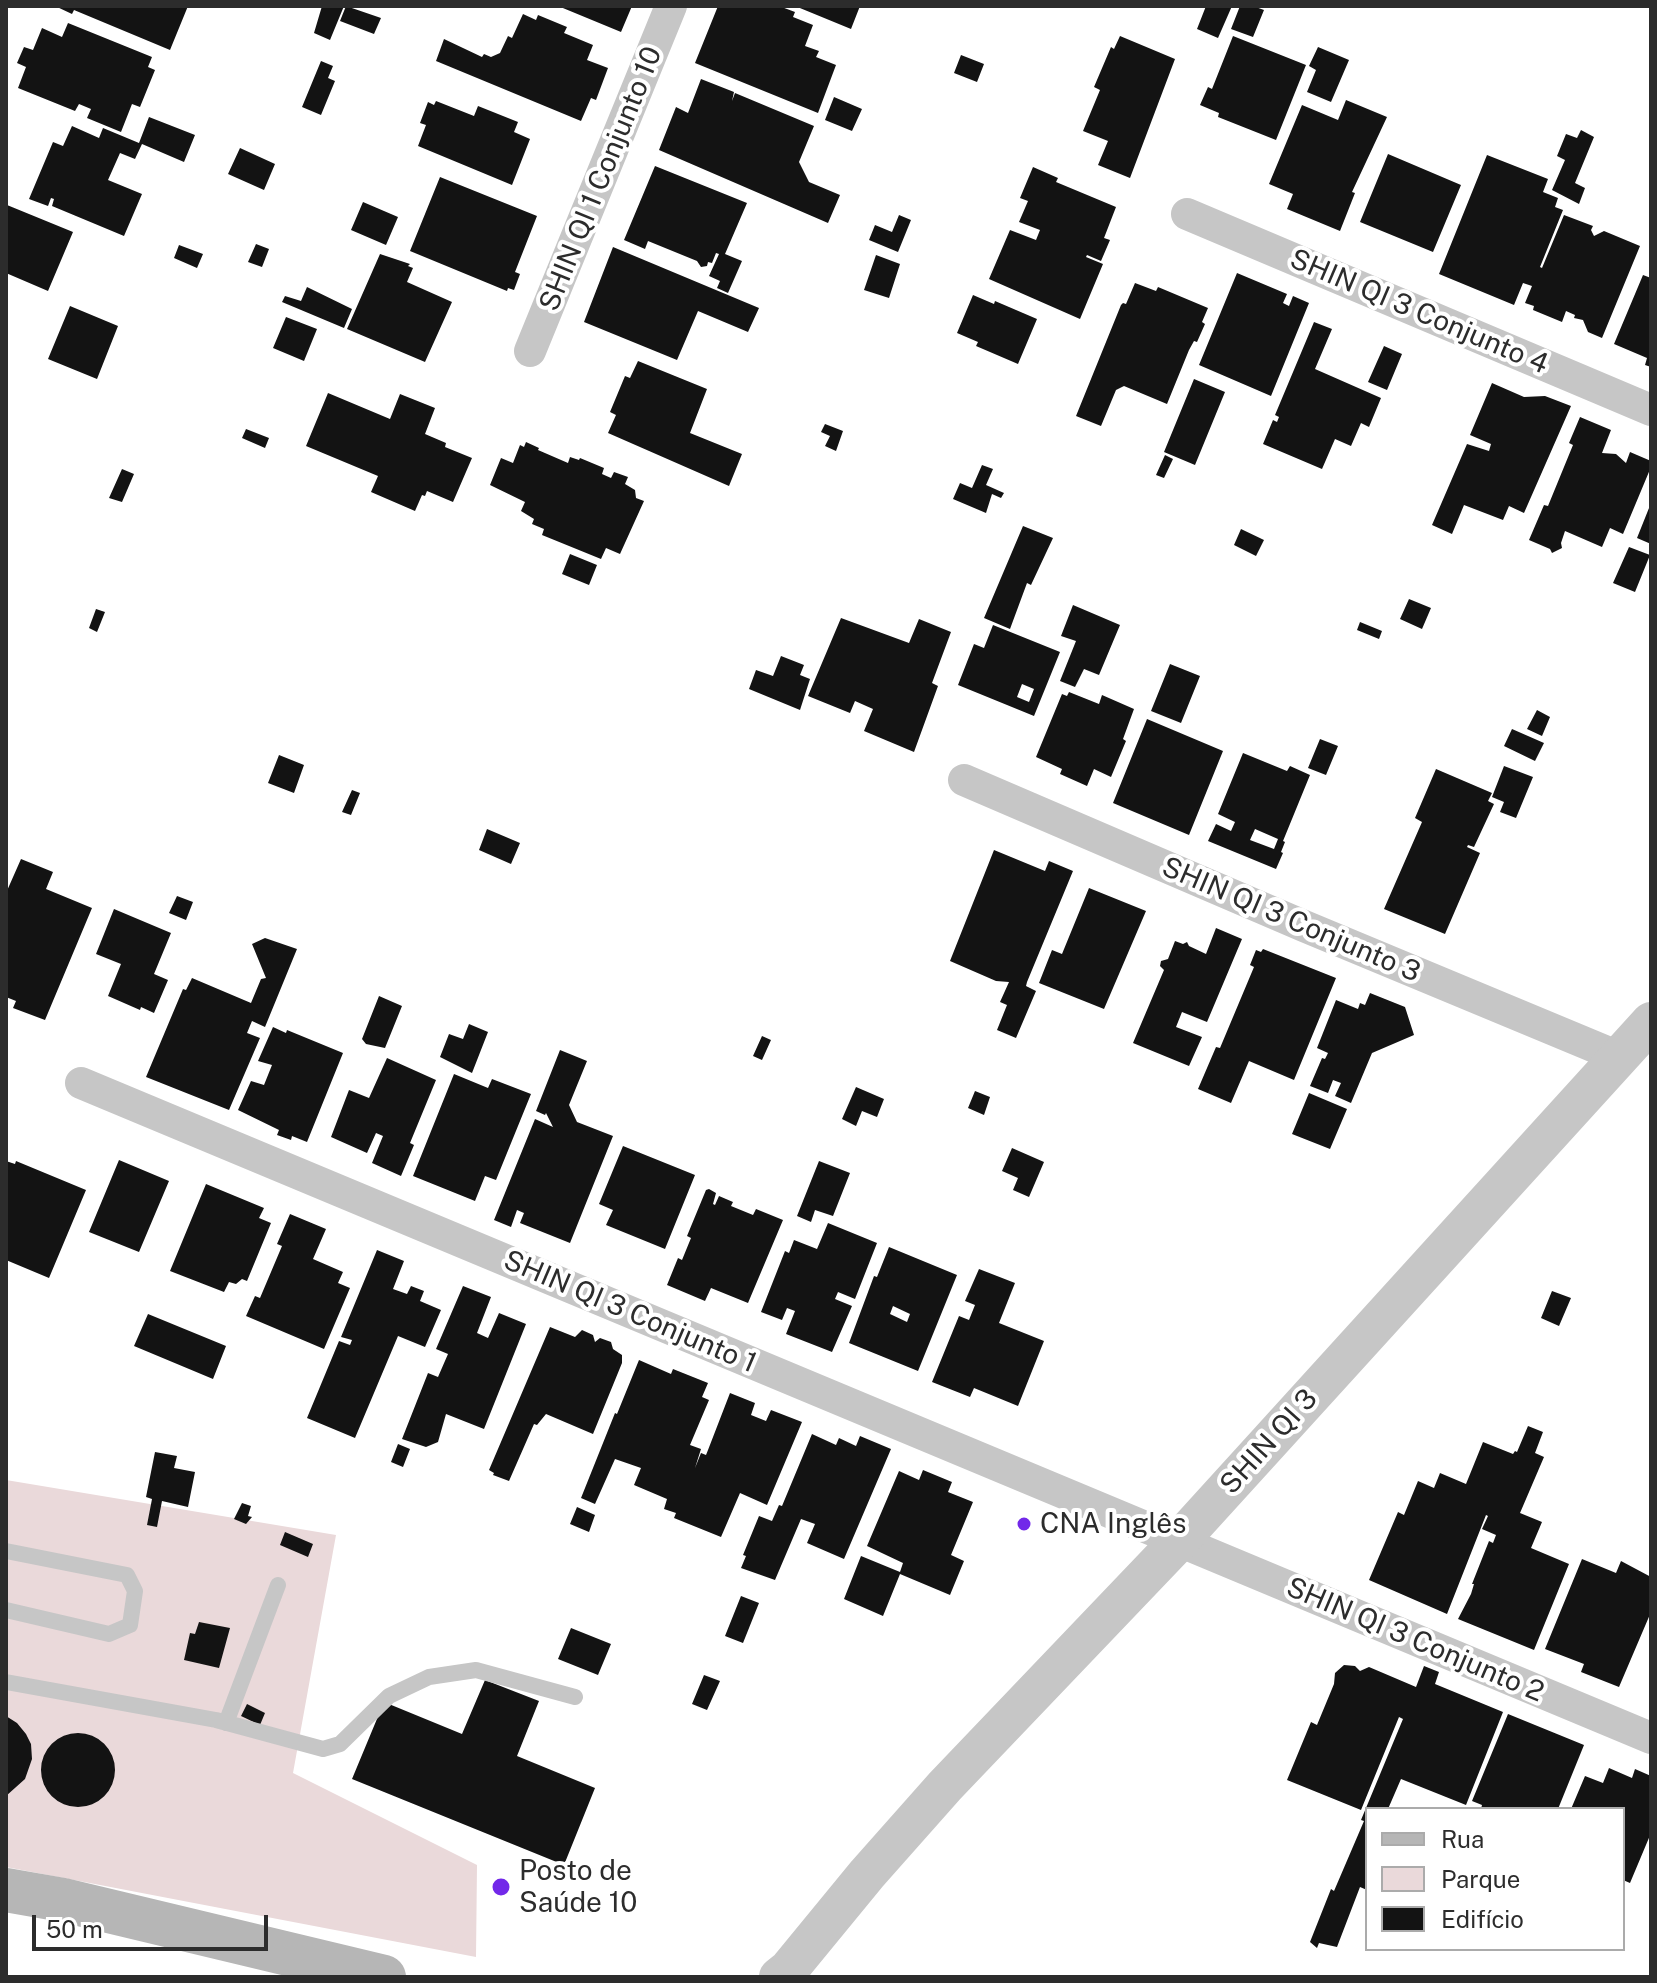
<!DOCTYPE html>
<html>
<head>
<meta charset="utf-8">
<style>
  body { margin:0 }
  #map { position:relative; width:1657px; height:1983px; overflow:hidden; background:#fff; font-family:"Public Sans",sans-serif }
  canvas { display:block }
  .frame { position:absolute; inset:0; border:8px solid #2c2c2c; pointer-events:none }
  .legend { position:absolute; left:1365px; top:1807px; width:260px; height:144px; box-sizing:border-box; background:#fff; border:2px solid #ababab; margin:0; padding:10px 14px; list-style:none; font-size:24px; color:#2c2c2c }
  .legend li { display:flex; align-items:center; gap:16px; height:40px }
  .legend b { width:40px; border:2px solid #ababab }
  .scale { position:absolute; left:32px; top:1915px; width:236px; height:36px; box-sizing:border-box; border:4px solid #2c2c2c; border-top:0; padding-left:10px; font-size:24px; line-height:28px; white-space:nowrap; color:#2c2c2c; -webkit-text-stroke:6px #fff; paint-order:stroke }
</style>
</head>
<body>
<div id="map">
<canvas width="1657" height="1983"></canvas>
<div class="frame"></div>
<ul class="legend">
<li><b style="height:10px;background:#b6b6b6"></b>Rua</li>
<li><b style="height:22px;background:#ead9da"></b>Parque</li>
<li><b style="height:22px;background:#131313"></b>Edifício</li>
</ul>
<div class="scale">50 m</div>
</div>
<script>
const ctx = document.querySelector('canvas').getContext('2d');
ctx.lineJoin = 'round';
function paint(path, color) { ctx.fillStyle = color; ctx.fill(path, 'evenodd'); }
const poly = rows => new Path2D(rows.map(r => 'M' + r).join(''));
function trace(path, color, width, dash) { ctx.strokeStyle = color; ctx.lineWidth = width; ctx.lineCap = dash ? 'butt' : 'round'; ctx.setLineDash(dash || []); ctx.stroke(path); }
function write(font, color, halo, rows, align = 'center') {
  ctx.font = font + ' "Public Sans",sans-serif'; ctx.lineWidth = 8; ctx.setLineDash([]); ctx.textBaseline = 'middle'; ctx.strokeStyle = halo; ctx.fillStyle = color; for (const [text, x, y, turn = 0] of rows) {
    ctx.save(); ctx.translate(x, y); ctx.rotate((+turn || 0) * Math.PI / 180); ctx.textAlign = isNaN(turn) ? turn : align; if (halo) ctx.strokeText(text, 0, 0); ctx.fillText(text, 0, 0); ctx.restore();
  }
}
const green = poly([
  [6,1480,336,1535,293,1773,477,1865,476,1957,6,1867]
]);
const building = poly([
  [55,6,188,6,170,50,74,10,72,14],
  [322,6,344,6,330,40,314,33],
  [346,6,381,18,374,34,340,21],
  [558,6,632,6,621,32],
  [718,6,779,6,795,12,793,17,813,25,805,46,819,51,816,57,836,65,818,113,695,63],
  [795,6,860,6,851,29],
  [1206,6,1232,6,1218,38,1197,29],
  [1240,6,1253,6,1264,10,1253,37,1231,29],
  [523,14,536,20,538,15,567,27,564,33,593,45,587,60,608,68,596,100,591,98,581,121,436,61,444,39,482,57,484,54,491,57,500,53,508,36,512,38],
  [68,23,152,57,148,67,155,70,140,107,132,104,121,132,87,118,91,109,79,104,75,111,18,88,26,67,17,63,24,47,33,50,42,28,62,37],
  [1120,36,1175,59,1130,178,1098,165,1108,141,1083,131,1100,90,1094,87,1111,47,1114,49],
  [1233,36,1306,65,1276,140,1218,117,1219,113,1200,105,1208,87,1212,89],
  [1318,47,1349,60,1331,102,1307,92,1316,70,1309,66],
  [961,55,984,64,977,82,954,73],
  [321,61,333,66,328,78,335,81,321,115,302,107],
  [701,79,734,92,732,101,735,93,814,126,799,162,809,182,840,195,828,223,659,150,676,107,688,113],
  [834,97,862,109,852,131,825,120],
  [1346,100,1387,117,1352,192,1355,193,1340,231,1287,209,1293,194,1269,184,1302,105,1338,120],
  [436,101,474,116,478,106,518,122,514,132,530,139,512,185,418,146,426,125,420,123,428,102,434,105],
  [149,117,195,135,184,162,142,144,135,159,120,153,108,180,142,194,124,236,52,206,54,199,51,198,48,206,29,199,53,142,63,146,72,126,99,138,103,128,139,143],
  [1581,130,1594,137,1575,183,1585,188,1579,204,1552,190,1565,160,1557,156,1566,134,1577,138],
  [240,148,275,164,264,190,228,174],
  [1388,154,1461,185,1433,252,1360,222],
  [1487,155,1548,179,1543,192,1558,198,1555,207,1563,210,1540,267,1542,268,1564,215,1593,226,1591,230,1594,236,1604,231,1640,246,1602,338,1588,332,1583,320,1574,318,1575,315,1566,311,1562,322,1533,310,1534,306,1525,303,1532,286,1523,283,1514,305,1439,274],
  [655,166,747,203,725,254,742,261,728,293,717,288,720,281,709,276,719,254,716,253,712,263,708,262,707,266,701,267,697,261,648,241,645,249,624,240],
  [1033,167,1058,178,1056,182,1116,207,1104,238,1110,240,1101,261,1087,255,1086,257,1103,264,1080,319,989,279,1010,230,1036,240,1040,230,1019,222,1028,201,1020,198],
  [440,177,537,216,515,272,520,274,514,290,508,288,507,291,410,251],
  [363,202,398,217,386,245,351,230],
  [7,205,73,232,48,291,6,273],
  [899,215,911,220,898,252,869,240,875,225,892,232],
  [256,244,269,249,262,267,248,262],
  [179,245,203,254,197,268,174,258],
  [613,247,759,308,748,332,698,311,677,360,584,322],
  [380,254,410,264,408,266,413,268,407,282,452,302,425,362,347,329],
  [876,255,900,264,889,298,864,290],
  [1237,273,1287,294,1283,303,1289,306,1293,296,1309,303,1271,396,1199,365],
  [1643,275,1651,278,1651,367,1645,365,1647,358,1614,344],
  [1135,283,1156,291,1158,287,1208,308,1202,322,1205,324,1197,342,1194,341,1189,350,1167,404,1124,386,1116,390,1101,426,1076,416,1121,305,1123,303,1126,304],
  [307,287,352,309,344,328,282,302,285,296,301,301],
  [973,295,994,304,995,301,1037,319,1018,364,976,346,978,342,957,333],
  [70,306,118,326,97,379,48,359],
  [286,317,317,329,304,361,273,348],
  [1314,322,1332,329,1315,369,1381,398,1369,427,1361,423,1351,446,1335,439,1322,469,1263,444,1273,420,1277,422,1279,417,1275,415],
  [1384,346,1402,354,1387,390,1368,382],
  [638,361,707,389,690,433,742,454,729,486,608,433,616,415,610,412,625,376,630,378],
  [1194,379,1225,392,1195,465,1164,452],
  [1492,383,1524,397,1545,396,1571,406,1524,513,1509,506,1503,520,1464,505,1452,534,1432,525,1467,444,1489,451,1491,444,1470,435],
  [328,393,390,419,400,394,435,408,425,434,446,443,445,447,472,458,453,502,427,491,425,496,422,495,415,511,371,492,378,476,306,446],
  [1580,417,1611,430,1602,453,1616,454,1626,463,1630,452,1651,461,1651,467,1623,534,1610,528,1602,547,1565,531,1561,543,1562,548,1552,553,1550,549,1529,540,1544,505,1548,506,1573,445,1569,443],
  [825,424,843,431,836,451,825,446,830,436,821,432],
  [246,429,269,438,265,448,242,438],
  [526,442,539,448,538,450,568,463,570,457,579,460,580,458,604,468,602,474,611,478,614,472,628,477,625,484,635,490,636,498,644,501,620,554,606,548,601,559,542,535,544,529,532,524,534,519,521,511,525,502,490,485,501,458,513,463,520,445,524,447],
  [1165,455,1173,459,1164,478,1156,475],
  [982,465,993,469,986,485,1004,493,1001,498,992,494,986,513,953,499,960,483,972,488],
  [122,469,134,474,122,502,109,498],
  [1651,503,1651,544,1637,538],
  [1023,526,1053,538,1031,585,1027,583,1010,629,984,618],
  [1241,529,1264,540,1256,556,1234,545],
  [1629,547,1650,555,1635,592,1613,583],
  [570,554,597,565,589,585,562,574],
  [1409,599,1431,608,1422,629,1400,619],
  [1073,605,1120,625,1099,675,1084,669,1075,687,1060,681,1076,641,1061,636],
  [96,609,105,612,97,632,89,628],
  [841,618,909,643,919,619,951,632,932,683,938,686,914,752,864,731,873,709,855,701,850,713,808,696],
  [1360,622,1382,631,1379,639,1357,630],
  [993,625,1060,652,1034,716,958,685,974,644,984,648],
  [1022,684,1034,689,1029,702,1017,697],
  [781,656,804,665,800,675,810,679,800,710,749,689,756,670,773,676],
  [1170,664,1200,676,1181,723,1151,711],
  [1069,692,1099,704,1102,695,1134,709,1123,739,1126,741,1111,777,1094,769,1087,786,1060,774,1062,769,1036,757,1062,694,1067,696],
  [1537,710,1550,717,1542,736,1527,729],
  [1147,719,1223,751,1189,835,1113,803],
  [1512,729,1544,743,1535,761,1504,746],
  [1320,739,1338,746,1326,775,1308,768],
  [1243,753,1287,771,1290,766,1310,775,1283,841,1285,842,1281,852,1283,853,1276,869,1208,841,1216,824,1231,831,1235,822,1218,814],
  [1255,829,1278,839,1274,849,1250,840],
  [279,755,304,765,294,793,268,783],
  [1504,766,1533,777,1516,818,1500,812,1504,802,1492,797],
  [1436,769,1492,793,1488,801,1494,804,1474,847,1468,845,1467,847,1480,853,1445,934,1384,909,1422,822,1415,818],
  [352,790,360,793,351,815,342,812],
  [487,829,520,843,511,864,479,850],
  [994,850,1045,871,1049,861,1073,871,1027,982,1026,986,1036,991,1016,1038,997,1030,1007,1005,1000,1002,1009,982,996,981,950,961],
  [21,859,53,872,46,889,92,908,45,1020,13,1008,16,1001,6,997,6,893],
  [1089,888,1146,911,1104,1009,1039,983,1052,950,1062,954],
  [177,896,193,902,186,920,169,913],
  [114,909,171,933,154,974,168,980,154,1013,141,1007,140,1010,108,996,121,964,96,954],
  [1216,928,1242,939,1207,1022,1182,1012,1176,1027,1202,1037,1189,1066,1133,1043,1164,970,1160,966,1161,961,1168,959,1175,941,1183,944,1187,942,1189,946,1206,954],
  [265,938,297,949,265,1027,252,1021,247,1033,260,1038,229,1110,146,1077,183,989,186,990,192,978,251,1003,261,979,266,978,252,944],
  [1263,949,1336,978,1294,1080,1249,1061,1231,1103,1198,1089,1216,1047,1220,1048,1254,967,1250,965,1256,950,1261,952],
  [1370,993,1405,1007,1414,1035,1372,1053,1351,1103,1335,1096,1341,1083,1333,1080,1328,1093,1310,1086,1322,1058,1325,1059,1328,1053,1317,1048,1336,1000,1358,1009,1360,1003,1365,1005],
  [379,996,402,1006,385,1048,366,1044,362,1039],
  [469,1024,488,1032,472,1073,440,1057,449,1034,463,1039],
  [273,1027,286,1033,287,1030,343,1053,307,1142,292,1136,291,1140,277,1135,279,1130,238,1110,251,1081,264,1085,272,1065,258,1061],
  [762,1036,771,1040,762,1060,753,1056],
  [560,1050,587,1061,569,1105,577,1122,613,1136,570,1243,520,1223,524,1213,517,1210,511,1227,494,1220,535,1119,553,1127,546,1113,545,1115,536,1111],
  [387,1058,436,1080,410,1143,414,1145,401,1176,372,1163,383,1136,376,1133,367,1153,331,1137,349,1090,369,1098],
  [454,1074,488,1088,492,1079,531,1094,496,1180,485,1176,475,1201,413,1176],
  [856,1087,884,1099,877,1117,862,1111,856,1126,842,1119],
  [975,1091,990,1097,984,1115,968,1108],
  [1309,1093,1347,1109,1330,1149,1292,1134],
  [623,1146,695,1175,665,1249,606,1225,613,1210,599,1204],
  [1012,1148,1044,1162,1029,1197,1013,1190,1018,1178,1002,1171],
  [119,1160,169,1181,139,1252,89,1232],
  [6,1161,15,1164,16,1161,86,1190,49,1278,6,1260],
  [819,1161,850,1173,833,1216,815,1210,811,1222,797,1216],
  [206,1184,264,1208,259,1218,271,1223,247,1281,242,1279,236,1284,229,1282,224,1292,170,1271],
  [709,1189,716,1193,713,1204,715,1205,719,1196,733,1202,731,1206,753,1215,756,1209,783,1220,748,1303,711,1288,705,1301,667,1285,678,1258,682,1260,691,1238,687,1236,706,1190],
  [290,1214,326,1229,313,1259,343,1272,338,1283,350,1288,324,1349,246,1316,255,1296,260,1298,282,1246,277,1244],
  [828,1223,877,1243,855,1299,838,1292,835,1299,852,1306,832,1352,786,1334,795,1311,787,1308,782,1320,761,1312,785,1251,789,1253,794,1240,817,1249],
  [889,1247,957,1275,918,1371,849,1343,874,1276,877,1277],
  [893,1306,910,1314,907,1322,890,1314],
  [377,1250,404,1261,393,1289,407,1294,411,1286,424,1291,420,1301,441,1310,425,1347,398,1336,355,1438,307,1418,339,1341,350,1345,352,1340,341,1337],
  [979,1269,1015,1283,999,1323,1044,1341,1018,1406,974,1388,970,1397,932,1382,959,1316,969,1320,975,1305,965,1301],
  [463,1286,491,1297,477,1333,488,1338,499,1313,526,1324,484,1429,446,1414,438,1442,426,1447,402,1439,428,1373,438,1377,448,1354,436,1349],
  [1552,1291,1571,1298,1559,1326,1541,1318],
  [148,1314,226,1346,213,1379,134,1346],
  [550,1327,575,1337,582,1330,593,1335,595,1342,600,1338,611,1342,613,1349,622,1355,622,1363,593,1434,546,1414,537,1425,534,1424,509,1481,493,1475,494,1473,489,1470],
  [639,1360,671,1374,673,1369,708,1383,702,1397,709,1400,690,1445,701,1449,695,1468,701,1453,706,1455,708,1450,730,1393,755,1403,751,1415,766,1421,771,1410,802,1422,767,1505,740,1493,721,1537,674,1518,676,1513,664,1509,667,1499,634,1485,641,1468,615,1459,595,1504,581,1498,615,1413,617,1414],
  [1528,1426,1543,1432,1535,1453,1544,1457,1520,1513,1542,1522,1531,1548,1569,1564,1534,1650,1458,1619,1471,1594,1474,1584,1472,1584,1489,1541,1493,1543,1496,1535,1482,1529,1488,1516,1486,1515,1447,1614,1369,1580,1398,1512,1404,1515,1418,1481,1434,1488,1440,1473,1466,1484,1483,1442,1513,1454,1515,1451,1517,1452],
  [812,1434,836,1445,839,1438,856,1446,860,1436,891,1449,844,1559,807,1543,815,1524,801,1519,775,1580,741,1568,746,1556,743,1555,759,1516,772,1521,779,1505,782,1506],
  [398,1444,410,1449,403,1467,391,1462],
  [155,1452,177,1456,174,1468,195,1472,188,1507,162,1501,157,1527,147,1525,152,1499,146,1497],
  [923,1470,952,1482,948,1492,973,1502,951,1555,964,1561,950,1595,900,1574,883,1616,844,1599,861,1556,900,1572,903,1563,867,1546,899,1471,919,1480],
  [242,1503,251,1506,248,1516,252,1517,246,1524,234,1519],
  [577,1507,595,1515,589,1532,570,1524],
  [285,1532,313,1544,308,1557,280,1545],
  [1582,1559,1616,1573,1621,1561,1651,1577,1651,1612,1619,1687,1581,1672,1584,1664,1545,1649],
  [741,1596,759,1603,743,1643,725,1636],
  [199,1622,230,1628,219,1668,184,1660,190,1633,195,1634],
  [571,1628,611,1644,598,1675,558,1659],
  [1344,1665,1355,1666,1360,1671,1369,1667,1416,1687,1424,1666,1439,1672,1435,1684,1503,1712,1466,1805,1401,1779,1388,1809,1367,1809,1367,1890,1360,1887,1337,1947,1319,1943,1317,1948,1310,1942,1331,1889,1334,1891,1364,1821,1361,1820,1403,1719,1399,1717,1361,1810,1287,1780,1311,1722,1317,1725,1334,1684,1335,1673],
  [704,1675,720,1681,707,1710,692,1704],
  [485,1680,539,1701,517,1756,595,1788,564,1865,352,1779,384,1702,462,1734],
  [247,1704,265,1713,260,1725,241,1716],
  [1508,1714,1584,1745,1558,1809,1481,1809,1482,1805,1472,1801],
  [6,1716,17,1723,26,1734,31,1744,32,1759,25,1779,6,1796],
  '41 1770a37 37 0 1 1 74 0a37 37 0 1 1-74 0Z',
  [1609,1768,1632,1778,1635,1769,1651,1776,1651,1833,1630,1883,1623,1880,1623,1809,1571,1809,1585,1776,1603,1783]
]);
const service = poly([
  [6,1551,127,1575,135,1591,130,1625,109,1634,6,1610],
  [6,1682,216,1720,323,1749,340,1744,389,1696,429,1677,476,1670,575,1697],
  [226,1723,278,1585]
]);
const minor = poly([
  [1187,214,1651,410],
  [530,351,671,6],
  [964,780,1304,926,1619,1057],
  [81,1083,1651,1738]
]);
const tertiary = poly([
  [779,1977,789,1969,867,1874,945,1786,1179,1541,1651,1022]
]);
const secondary = poly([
  [6,1890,63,1900,384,1977]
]);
const markers = [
  [1024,1524,8,"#7228e9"],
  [501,1887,10,"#7228e9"]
];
const streetNames = [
  ["SHIN QI 1 Conjunto 10",601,179,-68],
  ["SHIN QI 3 Conjunto 4",1419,312,23],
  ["SHIN QI 3 Conjunto 3",1291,920,23],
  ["SHIN QI 3 Conjunto 1",630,1312,23],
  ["SHIN QI 3",1269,1442,-48],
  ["SHIN QI 3 Conjunto 2",1415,1640,23]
];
const poiNames = [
  ["CNA Inglês",1040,1524],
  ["Posto de",519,1871],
  ["Saúde 10",519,1903]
];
paint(green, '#ead9da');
paint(building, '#131313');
trace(service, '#c6c6c6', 16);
trace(minor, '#c6c6c6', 32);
trace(tertiary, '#c6c6c6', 40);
trace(secondary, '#b6b6b6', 44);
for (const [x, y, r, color] of markers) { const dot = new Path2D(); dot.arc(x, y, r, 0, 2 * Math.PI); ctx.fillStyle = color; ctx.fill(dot); trace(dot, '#fff', 3); }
write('28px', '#2c2c2c', '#fff', streetNames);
write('28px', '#2c2c2c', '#fff', poiNames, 'left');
</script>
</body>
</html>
